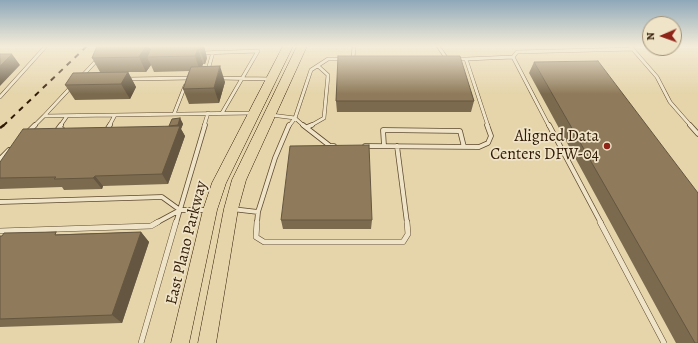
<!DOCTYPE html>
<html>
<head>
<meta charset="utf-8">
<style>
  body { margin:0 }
  #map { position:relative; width:698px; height:343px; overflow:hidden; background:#e6d5ab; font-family:Alegreya,serif }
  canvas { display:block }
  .north { position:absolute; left:642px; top:16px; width:40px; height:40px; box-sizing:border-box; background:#efe4c8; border:1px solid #a3937a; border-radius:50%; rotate:268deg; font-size:11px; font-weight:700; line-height:16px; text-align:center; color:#311a05 }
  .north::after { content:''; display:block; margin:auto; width:14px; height:18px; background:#8f2418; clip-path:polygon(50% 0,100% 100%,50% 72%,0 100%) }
</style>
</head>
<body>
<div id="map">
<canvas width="698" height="343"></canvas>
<div class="north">N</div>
</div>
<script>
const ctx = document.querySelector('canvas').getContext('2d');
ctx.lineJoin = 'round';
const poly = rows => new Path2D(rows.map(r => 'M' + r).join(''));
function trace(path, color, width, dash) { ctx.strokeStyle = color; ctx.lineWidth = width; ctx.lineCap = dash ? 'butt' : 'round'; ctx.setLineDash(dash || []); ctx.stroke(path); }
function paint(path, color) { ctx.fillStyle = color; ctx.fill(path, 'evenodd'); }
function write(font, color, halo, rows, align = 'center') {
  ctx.font = font + ' Alegreya,serif'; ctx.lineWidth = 3.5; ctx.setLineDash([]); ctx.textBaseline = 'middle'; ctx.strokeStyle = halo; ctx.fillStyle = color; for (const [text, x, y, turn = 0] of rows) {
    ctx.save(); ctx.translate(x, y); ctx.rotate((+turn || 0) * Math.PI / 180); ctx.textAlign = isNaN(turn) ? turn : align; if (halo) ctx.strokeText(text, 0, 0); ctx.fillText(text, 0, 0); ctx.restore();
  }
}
const serviceFar2 = poly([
  [438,46,447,59],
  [630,46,657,77,670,102,691,126],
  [202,53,258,51,222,113],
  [353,59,354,46],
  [456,59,466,59,488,126],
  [466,59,513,57],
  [208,70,213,52],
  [83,75,97,60],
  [218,78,271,79],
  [128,79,192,78],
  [0,97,46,46],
  [174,114,185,86],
  [271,115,295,118,304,126],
  [44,116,71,87],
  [34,126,44,116,253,113],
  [60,126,67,116],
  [109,126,115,115],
  [204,126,208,113],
  [289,126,295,118,311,70,328,59,343,59],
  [310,126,324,118,328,75,318,66],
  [549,126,513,57,517,52,633,49]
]);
const serviceFar1 = poly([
  [61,125,58,129,62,129],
  [303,125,330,146,334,146],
  [549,125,601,223],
  [690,125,698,134],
  [307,127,312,125],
  [108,128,110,125],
  [28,132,35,125],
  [365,146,479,147,488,143,491,136,487,125],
  [384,146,383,130,460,131,464,147],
  [397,146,407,223],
  [0,159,9,150],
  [0,202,162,197,180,210,208,210],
  [232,209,258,212],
  [156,223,180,210],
  [176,223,205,125],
  [257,223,258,212,275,158,289,125]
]);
const service = poly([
  [257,222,256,237,264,242,403,242,408,234,407,222],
  [600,222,664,343],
  [0,231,151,226,158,222],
  [141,343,176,222]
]);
const primary = poly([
  [283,46,293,46,226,183,217,210,189,343,171,343,203,210,212,183,283,46],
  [297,46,307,46,246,180,238,209,216,343,198,343,224,209,232,180,297,46]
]);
const railFar1 = poly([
  [3,126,87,46]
]);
const rail = poly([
  [0,128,4,125]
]);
const wall = poly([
  [97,46,149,46,150,50,152,46,204,46,207,58,205,64,203,64,202,67,225,82,219,103,189,104,183,89,189,71,154,72,151,65,146,72,128,72,136,87,130,99,75,100,65,85,100,72,92,58],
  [534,62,698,343,676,343,529,73],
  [336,101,474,101,471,112,337,112],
  [180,118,183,124,181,129,185,136,168,184,103,186,102,189,64,190,62,187,0,189,0,162,170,126],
  [281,220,372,220,371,229,283,229],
  [141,232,149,242,122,323,0,327,0,236]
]);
const shadedWall = poly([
  [146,46,149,46,153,57,147,57,151,65,146,72,139,57],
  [201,46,204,46,207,58,205,64,200,49],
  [198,49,203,64,200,71,195,56],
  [12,54,20,65,0,86,0,66],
  [220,66,225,82,219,103,214,88],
  [128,72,136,87,130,99,121,84],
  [180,118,183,124,181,129,185,136,168,184,162,174],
  [95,176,103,186,102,189,93,178],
  [141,232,149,242,122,323,112,315]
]);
const building = poly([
  [97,46,146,46,139,57,92,58,97,46],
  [152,46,201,46,200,49,198,49,195,56,147,57,152,46],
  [0,54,12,54,0,66,0,54],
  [338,56,460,56,474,101,336,101,338,56],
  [598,61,698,193,698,343,695,343,534,62,598,61],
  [220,66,214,88,183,89,191,67,220,66],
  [128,72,121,84,65,85,73,73,128,72],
  [180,118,178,125,169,126,172,119,180,118],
  [180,126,162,174,95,176,93,178,54,179,56,177,0,178,0,162,23,129,180,126],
  [369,145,372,220,281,220,290,146,369,145],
  [56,232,55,235,141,232,112,315,0,319,0,236,2,236,4,233,56,232]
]);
const markers = [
  [607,146,4,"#8f2418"]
];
const poiNames = [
  ["Aligned Data",599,137],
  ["Centers DFW-04",599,155]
];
const streetNames = [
  ["East Plano Parkway",187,243,-76]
];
trace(serviceFar2, '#5e492e', 4);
trace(serviceFar1, '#5e492e', 5.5);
trace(service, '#5e492e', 6);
trace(primary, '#311a05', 1);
trace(serviceFar2, '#efe4c8', 3);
trace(serviceFar1, '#efe4c8', 4);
trace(service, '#efe4c8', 5);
paint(primary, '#e6d5ab');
trace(railFar1, '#311a05', 2, [5.5, 5.5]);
trace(rail, '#311a05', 2.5, [7, 7]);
paint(wall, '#7b6a4e');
paint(shadedWall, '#645640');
paint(building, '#8f7b5b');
trace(building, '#645640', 1);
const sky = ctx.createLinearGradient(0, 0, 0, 94);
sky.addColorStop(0, '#8ea8b9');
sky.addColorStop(0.49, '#f4ecd9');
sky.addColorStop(1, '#f4ecd900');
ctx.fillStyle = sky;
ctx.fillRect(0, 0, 698, 94);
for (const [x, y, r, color] of markers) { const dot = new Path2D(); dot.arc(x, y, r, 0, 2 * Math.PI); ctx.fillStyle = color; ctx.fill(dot); trace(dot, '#efe4c8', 1.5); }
write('16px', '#311a05', '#efe4c8', poiNames, 'right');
write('16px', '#311a05', '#efe4c8', streetNames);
</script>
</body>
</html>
